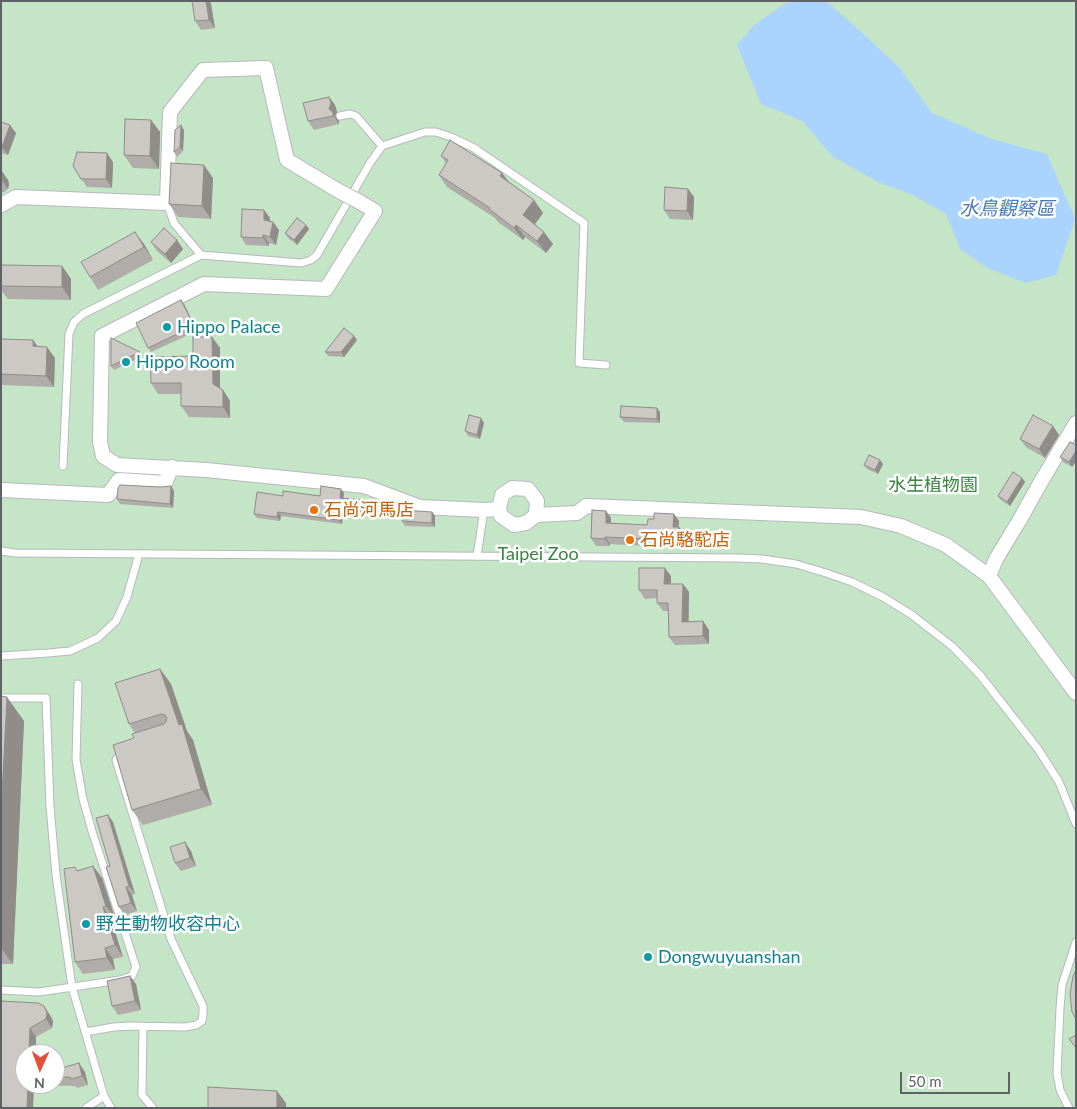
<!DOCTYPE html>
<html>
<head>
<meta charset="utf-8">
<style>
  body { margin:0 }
  #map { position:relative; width:1077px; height:1109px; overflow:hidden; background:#f0eee7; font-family:Lato,sans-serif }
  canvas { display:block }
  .frame { position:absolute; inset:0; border:2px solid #5e6166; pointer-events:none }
  .north { position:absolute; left:15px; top:1044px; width:50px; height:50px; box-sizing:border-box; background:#fff; border:1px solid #bfc0c2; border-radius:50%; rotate:182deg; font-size:14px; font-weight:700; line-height:20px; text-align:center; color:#5e6166 }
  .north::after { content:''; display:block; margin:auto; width:18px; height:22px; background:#e55038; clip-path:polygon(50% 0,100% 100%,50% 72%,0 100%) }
  .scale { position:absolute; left:900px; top:1072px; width:110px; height:22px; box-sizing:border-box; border:2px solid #5e6166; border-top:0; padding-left:6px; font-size:15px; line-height:18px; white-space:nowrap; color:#5e6166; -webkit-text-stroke:4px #fff; paint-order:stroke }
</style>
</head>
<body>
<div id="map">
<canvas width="1077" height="1109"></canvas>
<div class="frame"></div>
<div class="north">N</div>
<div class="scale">50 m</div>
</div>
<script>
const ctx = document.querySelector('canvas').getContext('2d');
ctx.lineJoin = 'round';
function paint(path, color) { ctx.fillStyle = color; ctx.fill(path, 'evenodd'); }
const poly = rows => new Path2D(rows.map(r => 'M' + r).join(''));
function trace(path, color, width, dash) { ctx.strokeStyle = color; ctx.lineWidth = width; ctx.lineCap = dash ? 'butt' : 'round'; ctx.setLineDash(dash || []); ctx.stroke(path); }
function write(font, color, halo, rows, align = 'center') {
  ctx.font = font + ' Lato,"Noto Sans TC",sans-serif'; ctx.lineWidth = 5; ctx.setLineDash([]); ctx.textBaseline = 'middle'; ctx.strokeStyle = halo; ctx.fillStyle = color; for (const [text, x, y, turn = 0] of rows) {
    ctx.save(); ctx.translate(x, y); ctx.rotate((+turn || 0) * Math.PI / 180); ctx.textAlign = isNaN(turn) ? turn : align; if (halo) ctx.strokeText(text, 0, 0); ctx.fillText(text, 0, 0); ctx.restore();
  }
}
const green = poly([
  [1,1,1076,1,1076,1108,1,1108],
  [25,1054,55,1054,55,1084,25,1084]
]);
const water = poly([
  [795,1,826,1,859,30,899,67,932,113,992,139,1047,154,1075,219,1056,275,1026,283,987,268,960,249,946,214,913,195,880,183,833,157,802,121,761,104,737,45,754,25,784,4]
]);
const lane = poly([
  [340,116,350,114,356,116,382,146],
  [167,203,174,223,201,255,301,263,311,260,317,255,370,163,382,146,425,132,436,132,451,137,474,148,584,223,579,363,606,365],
  [63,466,69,334,74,322,83,314,201,255],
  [1,551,15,553,739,558,762,559,796,564,826,573,852,582,883,597,912,615,953,647,980,675,1038,749,1059,782,1076,824],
  [477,556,484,510],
  [1,656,48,653,70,651,98,638,116,621,127,597,139,554],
  [1,698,46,698,50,806,56,875,72,987,104,1096,111,1108],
  [1,990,39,992,120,980,132,976,136,967,92,831,83,799,76,760,78,684],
  [143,1026,142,1095,153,1108],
  [85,1032,114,1027,129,1026,185,1027,196,1025,202,1021,203,1014,203,1006,171,939,116,760,123,751],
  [86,1108,104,1096],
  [1069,1108,1060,1090,1057,1073,1060,1008,1062,985,1076,942]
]);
const street = poly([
  [358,201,375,211,326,289,204,284,102,336,100,442,103,456,117,465,206,470,364,486,420,507,484,510,499,509],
  [1,205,16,197,167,203,170,112,203,70,266,68,287,160,337,190],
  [1,490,108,495,119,480,165,483,172,467],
  [536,515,537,501,528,489,512,488,502,495,499,509,501,516,514,525,526,523,536,515,577,513,586,506,861,517,901,526,946,545,989,576,1076,693],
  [989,576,996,559,1019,521,1042,480,1076,423]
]);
const streetBridge = poly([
  [337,190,358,201]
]);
const wall = poly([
  [211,4,215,28,201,30,195,21],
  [329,97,335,105,337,112,335,116,339,121,339,124,314,130,308,121],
  [151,120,160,132,159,169,133,168,124,155],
  [1,122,16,133,8,155,1,153],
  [184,130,183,151,177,157,174,152],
  [441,156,502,173,508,181,534,200,543,213,535,224,553,244,546,253,525,237,523,240,498,222,495,218,447,187,439,175,446,163],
  [113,162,112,188,87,187,73,166],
  [1,170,8,180,9,184,8,189,4,192,1,192],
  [213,178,211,219,178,217,169,204],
  [688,189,694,197,693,220,670,219,664,210],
  [264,210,270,218,270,221,273,222,279,230,276,245,269,243,269,246,246,245,241,237],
  [306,225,309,229,297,245,288,238,285,233],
  [177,240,183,249,171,263,157,251,151,242],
  [144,244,153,260,98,290,90,277],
  [1,265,62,266,71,279,71,300,8,299,1,290],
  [184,304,197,331,151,352,148,348],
  [354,336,357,340,344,357,328,356,325,352],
  [212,337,220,348,220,389,223,390,230,401,230,418,189,417,181,406,181,394,158,394,151,383,193,356],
  [1,339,38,346,55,358,54,387,1,385],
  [140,352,143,356,114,370,111,366],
  [660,412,660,423,624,422,620,417],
  [481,418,484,423,480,439,468,436,465,431],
  [1059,435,1045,458,1026,447,1020,439],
  [1076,445,1076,461,1072,467,1063,462,1060,457],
  [883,464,878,474,867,469,864,465],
  [1022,478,1025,482,1010,506,1001,500,998,496],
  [171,486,174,491,173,508,120,504,117,499,161,487],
  [344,493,343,499,375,501,378,506,377,517,343,514,342,524,281,516,280,521,257,518,254,514,283,496,320,496],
  [606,511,611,518,611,523,647,525,654,519,674,514,679,521,678,527,679,527,684,534,684,548,610,544,610,546,596,546,591,538],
  [432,512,435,516,435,527,405,526,402,521],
  [671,576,671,584,683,584,689,592,689,622,703,621,709,630,709,644,675,645,669,637,668,611,663,611,657,603,657,598,645,599,639,590],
  [160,669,171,684,187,731,193,740,212,805,143,825,132,810,134,738,135,733,129,724],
  [1,696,24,721,13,964,1,964],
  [108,815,113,822,135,894,132,895,137,911,125,915,119,907,110,866],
  [191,851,196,866,181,871,175,863],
  [93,866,102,878,115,918,111,919,123,957,113,959,115,970,83,974,75,962,75,867,78,871],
  [136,984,141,1010,118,1015,112,1006],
  [1,1001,50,1015,53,1021,52,1028,36,1037,25,1054,25,1084,55,1084,55,1056,59,1062,59,1069,85,1072,88,1085,77,1088,75,1086,34,1085,33,1108,1,1108]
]);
const shadedWall = poly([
  [206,1,210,1,211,4,215,28,209,20],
  [329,97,335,105,337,112,335,116,339,121,339,124,329,109],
  [151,120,160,132,159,169,150,156],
  [10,125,16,133,8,155,2,147],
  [181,125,184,130,183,151,180,147],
  [107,153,113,162,112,188,106,179],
  [204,165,213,178,211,219,202,206],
  [1,170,8,180,9,184,8,189,1,179],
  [502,173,511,185,500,176],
  [688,189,694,197,693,220,687,211],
  [534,200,543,213,532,228,523,215],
  [264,210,270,218,269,228,264,220],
  [273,222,279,230,276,245,270,237],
  [306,225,309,229,297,245,294,240],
  [516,225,525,237,523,240,514,228],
  [135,232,144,244,153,260,144,247],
  [544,232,553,244,546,253,537,241],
  [263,235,269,243,269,246,263,238],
  [177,240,183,249,171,263,165,254],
  [62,266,71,279,71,300,62,287],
  [181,300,184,304,197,331,194,326],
  [354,336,357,340,344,357,341,352],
  [212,337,220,348,220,394,213,384],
  [33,340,42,352,33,346],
  [47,347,55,358,54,387,46,376],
  [223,390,230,401,230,418,223,407],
  [657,408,660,412,660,423,657,419],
  [481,418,484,423,480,439,477,435],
  [1053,426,1059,435,1045,458,1039,449],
  [1076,451,1076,461,1072,467,1069,462],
  [880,460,883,464,878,474,875,470],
  [1022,478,1025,482,1010,506,1007,502],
  [171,486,174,491,173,508,170,504],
  [341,489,344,493,343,503,340,498],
  [375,501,378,506,377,517,374,513],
  [340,510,343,514,342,524,338,520],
  [606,511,611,518,611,530,606,523],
  [278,512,281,516,280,521,277,517],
  [432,512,435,516,435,527,432,523],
  [674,514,679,521,678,534,673,527],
  [679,527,684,534,684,548,679,540],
  [605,537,610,544,610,546,605,539],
  [665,568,671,576,671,592,664,584],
  [683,584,689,592,688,630,682,622],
  [703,621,709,630,709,644,703,636],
  [160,669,171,684,187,731,193,740,212,805,201,789],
  [7,697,24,721,13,964,1,948,1,815],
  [108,815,113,822,135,894,129,886],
  [185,842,191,851,196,866,190,858],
  [93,866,102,878,115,918,106,906],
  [126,887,132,895,137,911,131,903],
  [103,907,111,919,123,957,115,945],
  [105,948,113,959,115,970,107,958],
  [130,976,136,984,141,1010,135,1001],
  [44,1006,50,1015,53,1021,52,1028,46,1019],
  [30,1028,36,1037,36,1054,29,1053],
  [55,1056,59,1062,59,1077,55,1075],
  [79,1063,85,1072,88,1085,82,1076],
  [28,1084,33,1084,34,1085,33,1108,27,1108],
  [277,1091,286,1103,286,1108,277,1108]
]);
const building = poly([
  [192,1,206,1,209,20,195,21,192,1],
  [329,97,331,103,329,109,333,112,333,116,308,121,303,103,329,97],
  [125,119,151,120,150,156,124,155,125,119],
  [1,122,10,125,2,147,1,146,1,122],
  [181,125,180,147,174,152,175,130,181,125],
  [450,140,502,173,500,176,534,200,523,215,544,232,537,241,516,225,514,228,489,209,490,208,439,175,448,160,441,156,450,140],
  [77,152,107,153,106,179,81,179,73,166,77,152],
  [171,163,204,165,202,206,169,204,171,163],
  [665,187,688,189,687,211,664,210,665,187],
  [242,209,264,210,264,220,273,222,270,237,263,235,263,238,241,237,242,209],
  [297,218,306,225,294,240,285,233,297,218],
  [164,228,177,240,165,254,151,242,164,228],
  [135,232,144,247,90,277,81,262,135,232],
  [1,265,62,266,62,287,1,286,1,265],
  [181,300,194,326,148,348,136,323,181,300],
  [344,328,354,336,341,352,325,352,344,328],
  [193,337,212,337,213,384,223,390,223,407,181,406,181,383,151,383,150,357,193,356,193,337],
  [111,338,140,352,111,366,111,338],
  [1,339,33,340,33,346,47,347,46,376,1,374,1,339],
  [621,406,657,408,657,419,620,417,621,406],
  [469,415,481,418,477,435,465,431,469,415],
  [1033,415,1053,426,1039,449,1020,439,1033,415],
  [1070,442,1076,445,1076,451,1069,462,1060,457,1070,442],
  [869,455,880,460,875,470,864,465,869,455],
  [1013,472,1022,478,1007,502,998,496,1013,472],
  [120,485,161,487,171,486,170,504,117,499,118,488,120,485],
  [321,486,341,489,340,498,375,501,374,513,340,510,338,520,278,512,277,517,254,514,257,492,283,496,283,491,320,496,321,486],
  [403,510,432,512,432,523,402,521,403,510],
  [592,510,606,511,606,523,647,525,648,519,654,519,654,513,674,514,673,527,679,527,679,540,605,537,605,539,591,538,592,510],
  [639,568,665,568,664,584,683,584,682,622,703,621,703,636,669,637,668,603,657,603,657,590,639,590,639,568],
  [160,669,179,725,182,724,201,789,132,810,113,745,134,738,132,734,164,724,166,722,167,718,165,715,161,714,129,724,115,683,160,669],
  [1,696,7,697,1,815,1,696],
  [108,815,129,886,126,887,131,903,119,907,106,867,110,866,96,818,108,815],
  [185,842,190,858,175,863,170,847,185,842],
  [93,866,106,906,103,907,115,945,105,948,107,958,75,962,64,869,75,867,77,871,93,866],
  [1076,970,1076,1019,1072,1012,1070,994,1073,976,1076,970],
  [130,976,135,1001,112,1006,107,981,130,976],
  [1,1001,38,1003,44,1006,47,1013,46,1019,30,1028,29,1053,53,1053,53,1054,25,1054,25,1084,28,1084,27,1108,1,1108,1,1001],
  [1076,1035,1076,1048,1069,1039,1076,1035],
  [79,1063,82,1076,71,1079,70,1077,55,1077,55,1070,79,1063],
  [208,1087,277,1091,277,1108,208,1108,208,1087]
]);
const markers = [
  [167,327,5,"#0f9aa8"],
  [126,362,5,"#0f9aa8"],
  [314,510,5,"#e8710a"],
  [630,540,5,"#e8710a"],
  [86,924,5,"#0f9aa8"],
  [648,957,5,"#0f9aa8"]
];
const cultureNames = [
  ["Hippo Palace",177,327],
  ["Hippo Room",136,362],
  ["野生動物收容中心",96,924],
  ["Dongwuyuanshan",658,957]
];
const parkNames = [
  ["水生植物園",933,485],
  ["Taipei Zoo",538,554]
];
const foodNames = [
  ["石尚河馬店",324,510],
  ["石尚駱駝店",640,540]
];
const waterNames = [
  ["水鳥觀察區",1007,209]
];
paint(green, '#c4e6c6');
paint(water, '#aad3fd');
trace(lane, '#b7b8bd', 9);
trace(street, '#b7b8bd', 16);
trace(lane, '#fff', 7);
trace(street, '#fff', 14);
trace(streetBridge, '#b7b8bd', 16, []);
trace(streetBridge, '#fff', 14);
paint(wall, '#afaca9');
paint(shadedWall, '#8f8c89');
paint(building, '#ccc8c4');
trace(building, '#8f8c89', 1);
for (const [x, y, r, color] of markers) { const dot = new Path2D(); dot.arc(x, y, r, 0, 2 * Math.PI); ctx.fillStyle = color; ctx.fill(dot); trace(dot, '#fff', 2); }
write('18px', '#0d838f', '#fff', cultureNames, 'left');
write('18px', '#388440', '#fff', parkNames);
write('18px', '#c56008', '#fff', foodNames, 'left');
write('italic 19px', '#4878b8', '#fff', waterNames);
</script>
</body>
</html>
